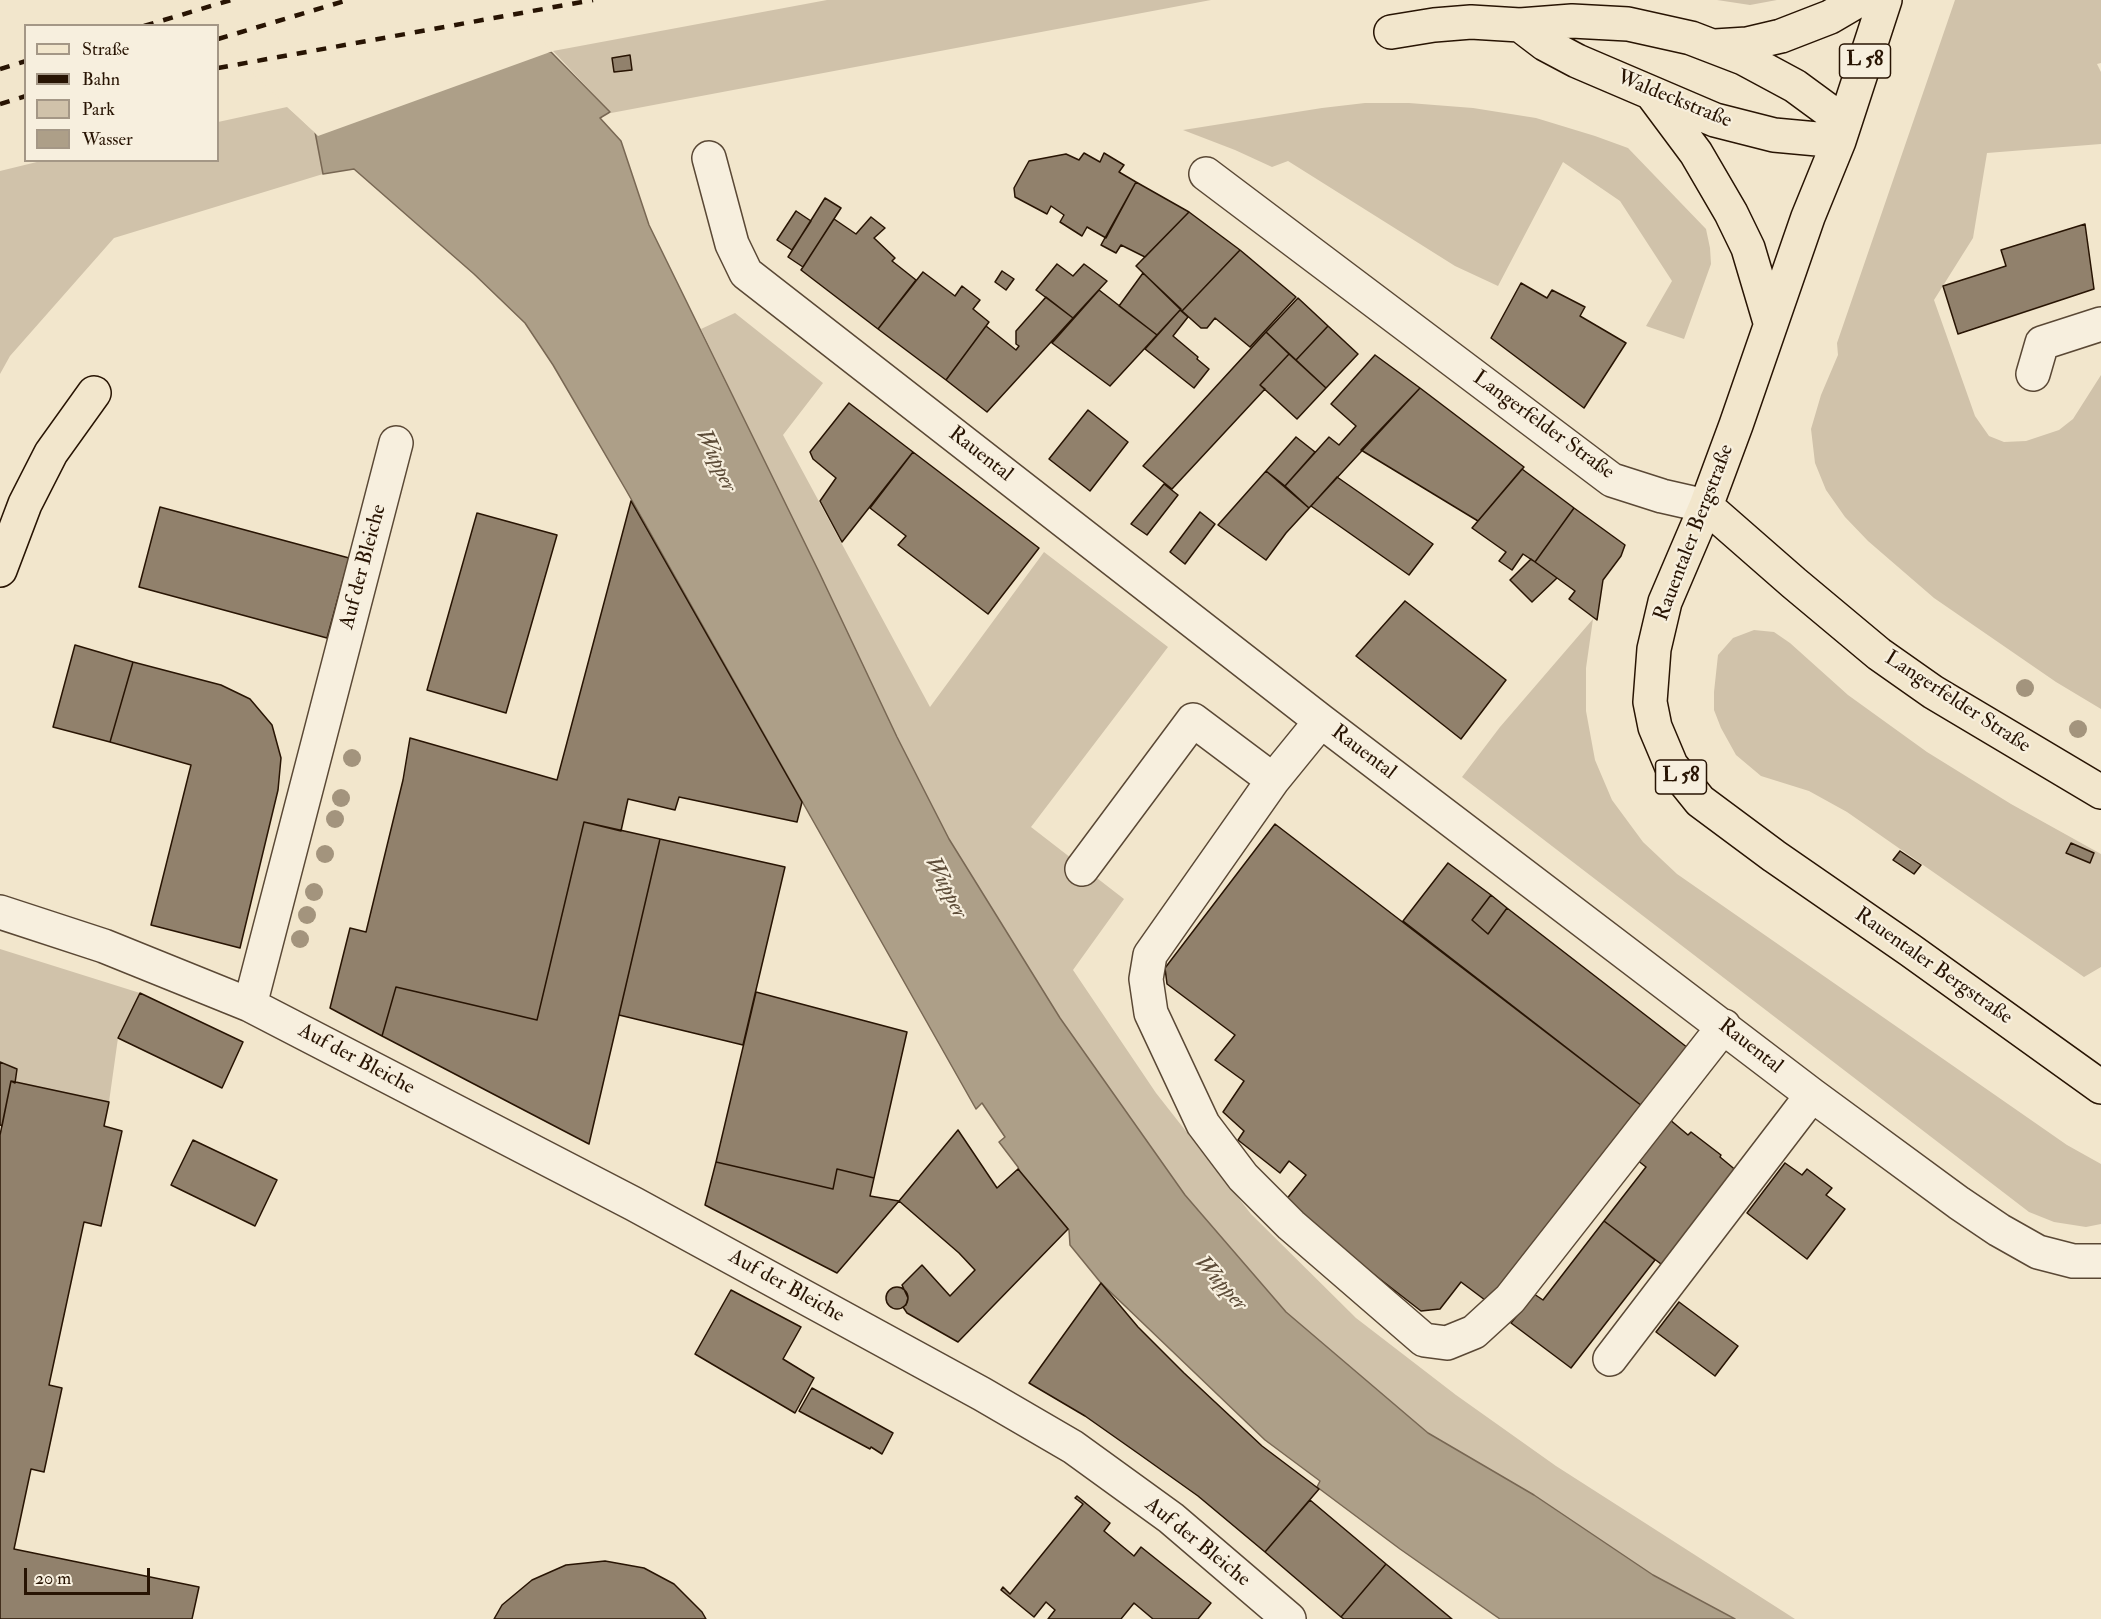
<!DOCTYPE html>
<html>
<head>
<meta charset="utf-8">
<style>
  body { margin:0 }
  #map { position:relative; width:2101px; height:1619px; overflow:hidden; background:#f2e6cc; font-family:"IM FELL Double Pica",serif }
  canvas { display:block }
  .legend { position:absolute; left:24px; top:24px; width:195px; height:138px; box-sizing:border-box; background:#f7efde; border:2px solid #a49786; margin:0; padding:8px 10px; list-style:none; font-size:18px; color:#281403 }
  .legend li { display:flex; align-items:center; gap:12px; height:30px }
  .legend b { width:30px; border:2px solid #a49786 }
  .scale { position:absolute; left:24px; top:1568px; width:126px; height:27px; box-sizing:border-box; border:3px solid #281403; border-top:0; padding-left:8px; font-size:18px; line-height:21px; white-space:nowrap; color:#281403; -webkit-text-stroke:4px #f7efde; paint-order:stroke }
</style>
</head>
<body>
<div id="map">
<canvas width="2101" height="1619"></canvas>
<ul class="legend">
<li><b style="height:8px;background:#f2e6cc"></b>Straße</li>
<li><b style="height:8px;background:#281403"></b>Bahn</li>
<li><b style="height:16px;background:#d0c2aa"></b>Park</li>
<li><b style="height:16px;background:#ad9f88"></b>Wasser</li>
</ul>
<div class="scale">20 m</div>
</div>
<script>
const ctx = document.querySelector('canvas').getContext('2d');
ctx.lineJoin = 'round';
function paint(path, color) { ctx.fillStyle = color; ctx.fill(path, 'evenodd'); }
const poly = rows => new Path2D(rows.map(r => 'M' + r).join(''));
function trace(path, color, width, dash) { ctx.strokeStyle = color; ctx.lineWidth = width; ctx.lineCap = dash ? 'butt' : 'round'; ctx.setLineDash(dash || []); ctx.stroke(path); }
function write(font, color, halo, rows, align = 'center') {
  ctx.font = font + ' "IM FELL Double Pica",serif'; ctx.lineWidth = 4.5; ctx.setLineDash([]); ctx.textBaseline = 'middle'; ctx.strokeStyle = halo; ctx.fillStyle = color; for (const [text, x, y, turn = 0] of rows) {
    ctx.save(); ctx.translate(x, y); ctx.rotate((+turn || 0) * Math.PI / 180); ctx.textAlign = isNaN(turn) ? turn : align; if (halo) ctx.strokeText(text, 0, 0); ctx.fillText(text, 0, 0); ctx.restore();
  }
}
const green = poly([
  [827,0,1211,0,611,113,553,51],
  [1717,0,1777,0,1750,5],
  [1955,0,2101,0,2101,63,2097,64,2101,72,2101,144,1987,153,1973,238,1934,300,1975,416,1989,436,2004,442,2026,441,2059,430,2073,419,2101,375,2101,709,2056,682,1934,598,1868,541,1845,517,1826,490,1815,463,1811,429,1821,395,1838,355,1837,343],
  [1365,103,1409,103,1473,108,1536,118,1595,136,1628,148,1706,229,1710,248,1711,264,1684,339,1646,326,1672,281,1620,201,1563,162,1498,286,1455,266,1288,161,1272,167,1235,150,1183,130,1322,108],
  [287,107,315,132,323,174,114,238,10,356,0,374,0,171,45,160,218,160,218,122],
  [735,313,823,383,783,435,930,707,1044,552,1168,647,1031,827,1124,899,1073,970,1156,1093,1251,1214,1356,1318,1456,1395,1556,1466,1795,1619,1735,1619,1653,1575,1534,1495,1428,1433,1286,1312,1185,1195,1060,1018,949,839,897,737,701,329],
  [1593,619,1586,668,1586,711,1595,760,1612,800,1643,842,1677,874,2067,1145,2101,1164,2101,1224,2086,1227,2054,1222,2029,1212,1462,777,1500,727],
  [1754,630,1774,632,1790,643,1848,695,1927,752,2011,804,2101,854,2101,967,2084,977,1847,812,1809,791,1761,776,1736,755,1721,728,1714,710,1714,692,1718,655,1733,638],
  [0,949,140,993,118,1038,109,1102,15,1083,0,1062]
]);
const water = poly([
  [218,26,551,52,610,112,600,118,621,141,649,225,819,572,897,737,949,839,1060,1018,1185,1195,1286,1312,1428,1433,1534,1495,1653,1575,1735,1619,1500,1619,1400,1549,1317,1487,1320,1481,1265,1440,1101,1283,1070,1245,1069,1230,1021,1176,1018,1167,999,1142,1005,1137,982,1103,976,1109,626,490,553,365,525,323,474,274,354,169,323,174,315,132,218,26]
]);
const pier = poly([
  [178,0,499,0,553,51,318,136,218,40,218,26,202,26]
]);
const building = poly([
  [630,55,632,70,614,72,612,58,630,55],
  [1084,153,1100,162,1104,153,1124,165,1119,172,1136,182,1106,238,1087,227,1082,236,1060,222,1064,215,1051,206,1047,214,1015,197,1014,188,1029,161,1066,154,1079,160,1084,153],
  [1136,182,1189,212,1145,257,1121,245,1116,253,1101,245,1136,182],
  [825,198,841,208,803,267,788,257,825,198],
  [796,211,811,221,792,250,777,240,796,211],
  [1189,212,1240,250,1182,311,1136,266,1189,212],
  [871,217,885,228,874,238,895,258,892,261,916,280,878,329,801,270,834,219,856,234,871,217],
  [2085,224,2094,289,1958,334,1943,286,2006,266,2001,250,2085,224],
  [1240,250,1296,297,1250,347,1215,318,1207,328,1201,328,1182,311,1240,250],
  [1057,264,1073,276,1084,264,1107,281,1073,318,1036,290,1057,264],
  [1002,271,1014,279,1006,290,995,282,1002,271],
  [923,272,955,296,962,286,980,300,973,309,989,322,946,380,878,329,923,272],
  [1143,273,1181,309,1157,335,1119,306,1143,273],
  [1521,283,1547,298,1552,290,1585,307,1580,316,1626,343,1584,408,1491,338,1521,283],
  [1099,290,1157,335,1110,386,1052,343,1099,290],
  [1046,297,1073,318,987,412,946,380,986,326,1016,350,1019,346,1016,344,1016,331,1046,297],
  [1298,298,1328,326,1296,360,1266,332,1298,298],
  [1180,310,1188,317,1173,336,1198,357,1197,359,1209,369,1194,388,1145,349,1180,310],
  [1328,326,1358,354,1326,388,1296,360,1328,326],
  [1266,332,1289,354,1260,385,1265,389,1172,489,1143,466,1266,332],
  [1289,354,1326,388,1297,419,1260,385,1289,354],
  [1375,355,1420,388,1309,508,1285,486,1329,437,1339,445,1356,426,1331,404,1375,355],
  [1420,388,1524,467,1478,521,1361,450,1420,388],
  [849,403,913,452,842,542,820,501,836,478,813,459,810,452,849,403],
  [1088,410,1128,442,1090,491,1049,459,1088,410],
  [1296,437,1315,452,1285,486,1266,471,1296,437],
  [913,452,1039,548,988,614,898,545,906,536,870,508,913,452],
  [1522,469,1574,508,1535,562,1523,554,1512,570,1499,561,1506,552,1472,528,1522,469],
  [1266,471,1309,508,1286,533,1266,560,1218,525,1266,471],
  [1337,477,1433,544,1409,575,1311,506,1337,477],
  [1164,484,1178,495,1147,535,1131,524,1164,484],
  [631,501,802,802,797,822,679,797,675,810,628,799,621,831,584,822,537,1020,396,987,382,1036,330,1008,350,928,366,932,403,780,410,738,557,780,631,501],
  [160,507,349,558,327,638,139,587,160,507],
  [1574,508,1625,545,1621,556,1603,580,1597,620,1569,599,1575,591,1535,562,1574,508],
  [1200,512,1215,524,1185,564,1170,552,1200,512],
  [477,513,557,535,506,713,427,690,477,513],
  [1531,559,1557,578,1532,602,1510,580,1531,559],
  [1405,601,1506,680,1461,739,1356,656,1405,601],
  [75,645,133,662,110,742,53,727,75,645],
  [133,662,221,685,250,699,272,725,281,758,278,790,240,948,151,925,191,765,110,742,133,662],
  [584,822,660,839,589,1144,382,1036,396,987,537,1020,584,822],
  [1275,824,1642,1106,1489,1303,1461,1282,1440,1309,1421,1311,1313,1227,1285,1201,1306,1175,1289,1161,1280,1173,1238,1140,1244,1131,1223,1112,1244,1081,1215,1060,1235,1035,1167,984,1165,968,1275,824],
  [660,839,785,867,743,1045,619,1015,660,839],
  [2071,843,2094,853,2090,863,2066,853,2071,843],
  [1900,851,1921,865,1914,874,1893,860,1900,851],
  [1448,863,1491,895,1472,920,1488,934,1507,908,1688,1048,1642,1106,1403,921,1448,863],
  [1491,895,1507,908,1488,934,1472,920,1491,895],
  [756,992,907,1032,874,1178,837,1169,833,1189,716,1162,756,992],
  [140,993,243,1042,222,1088,118,1038,140,993],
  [0,1062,17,1069,15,1083,11,1081,2,1126,0,1125,0,1062],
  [11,1081,109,1102,104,1126,122,1131,101,1226,84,1222,49,1385,62,1388,44,1472,31,1469,14,1549,199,1587,192,1619,0,1619,0,1135,11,1081],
  [1669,1119,1688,1135,1691,1132,1721,1155,1720,1157,1738,1172,1665,1267,1604,1221,1646,1167,1637,1160,1669,1119],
  [958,1130,997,1188,1018,1169,1068,1229,958,1342,907,1313,903,1307,906,1305,908,1298,902,1285,922,1265,950,1296,975,1270,959,1253,899,1201,958,1130],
  [193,1140,277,1180,255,1226,171,1185,193,1140],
  [716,1162,833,1189,837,1169,874,1178,870,1196,899,1201,837,1273,705,1205,716,1162],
  [1785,1163,1802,1175,1807,1169,1832,1188,1826,1195,1845,1209,1807,1259,1747,1213,1785,1163],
  [1604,1221,1655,1260,1571,1368,1511,1323,1534,1294,1543,1300,1604,1221],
  [1101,1283,1138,1327,1184,1373,1262,1446,1319,1489,1265,1552,1198,1496,1139,1454,1085,1416,1029,1383,1101,1283],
  '886 1298a11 11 0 1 1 22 0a11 11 0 1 1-22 0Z',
  [731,1290,801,1327,783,1359,814,1378,795,1413,695,1354,731,1290],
  [1679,1302,1738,1346,1715,1376,1656,1332,1679,1302],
  [812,1388,893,1433,882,1454,871,1447,870,1449,799,1411,812,1388],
  [1077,1496,1110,1523,1104,1531,1134,1556,1141,1547,1211,1603,1198,1619,1153,1619,1134,1603,1121,1619,1048,1619,1055,1610,1046,1602,1034,1617,1001,1590,1003,1587,1010,1594,1083,1504,1075,1498,1077,1496],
  [1310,1500,1386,1564,1341,1617,1265,1552,1310,1500],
  [605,1561,644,1568,674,1584,702,1612,706,1619,494,1619,502,1605,532,1580,566,1565,605,1561],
  [1386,1564,1452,1619,1344,1619,1341,1617,1386,1564]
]);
const minor = poly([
  [709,158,732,244,746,273,1321,721,1812,1095,1959,1203,1999,1230,2038,1252,2073,1261,2101,1261],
  [1206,174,1612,480,1662,496,1706,506],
  [2033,374,2042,343,2101,324],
  [1273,780,1150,955,1146,979,1151,1013,1203,1124,1243,1177,1291,1225,1424,1340,1447,1343,1474,1332,1510,1299,1724,1026],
  [1082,869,1193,720,1273,780,1321,721],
  [0,912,104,946,250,1005,634,1204,982,1394,1073,1447,1171,1518,1289,1619],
  [250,1005,396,443],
  [1610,1359,1812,1095]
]);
const major = poly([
  [1885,0,1839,141,1808,217,1736,425,1706,506,1665,602,1654,649,1650,702,1655,727,1671,765,1700,801,1774,856,1910,950,2101,1087],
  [1520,25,1545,44,1577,61,1715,120,1774,135,1839,141],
  [1391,32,1434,25,1471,22,1520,25,1572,21,1628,24,1691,38,1743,58,1795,86,1844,122],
  [1715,46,1747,44,1781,36,1830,17,1859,0],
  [1652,94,1696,153,1731,213,1748,248,1770,322],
  [1706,506,1794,583,1879,654,1933,692,2101,792],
  [0,570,25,504,51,453,94,393]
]);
const rail = poly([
  [144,26,231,0],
  [218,39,348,0],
  [218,68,593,0],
  [0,69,26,61],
  [0,104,26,96]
]);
const trees = [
  [2025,688],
  [2078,729],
  [352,758],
  [341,798],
  [335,819],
  [325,854],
  [314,892],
  [307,915],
  [300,939]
];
const shields = [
  [1865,61,51],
  [1681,777,51]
];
const shieldNames = [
  ["L 58",1865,61],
  ["L 58",1681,777]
];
const streetNames = [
  ["Waldeckstraße",1674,100,22],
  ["Langerfelder Straße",1543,426,36],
  ["Rauental",980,455,38],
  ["Rauentaler Bergstraße",1695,533,-69],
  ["Auf der Bleiche",364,567,-75],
  ["Langerfelder Straße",1957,703,33],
  ["Rauental",1363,753,37],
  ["Rauentaler Bergstraße",1933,967,35],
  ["Rauental",1750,1047,38],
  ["Auf der Bleiche",356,1060,28],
  ["Auf der Bleiche",786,1287,29],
  ["Auf der Bleiche",1197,1543,39]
];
const waterNames = [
  ["Wupper",715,461,65],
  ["Wupper",945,888,63],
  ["Wupper",1220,1284,48]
];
paint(green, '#d0c2aa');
paint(water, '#ad9f88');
trace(water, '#786753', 1.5);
paint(pier, '#f2e6cc');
paint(building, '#91816c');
trace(building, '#281403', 1.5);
trace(minor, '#5a4835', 36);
trace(major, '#281403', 36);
trace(minor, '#f7efde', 33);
trace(major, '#f2e6cc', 33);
trace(rail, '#281403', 4.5, [10, 10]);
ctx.fillStyle = '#a3947d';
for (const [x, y] of trees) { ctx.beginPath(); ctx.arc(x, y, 9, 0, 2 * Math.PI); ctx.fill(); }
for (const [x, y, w] of shields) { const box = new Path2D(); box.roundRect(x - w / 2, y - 17, w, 34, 4.5); ctx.fillStyle = '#f7efde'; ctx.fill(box); trace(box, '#281403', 1.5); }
write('bold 20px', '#281403', null, shieldNames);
write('21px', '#281403', '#f7efde', streetNames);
write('italic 22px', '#5d4c38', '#f7efde', waterNames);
</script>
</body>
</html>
